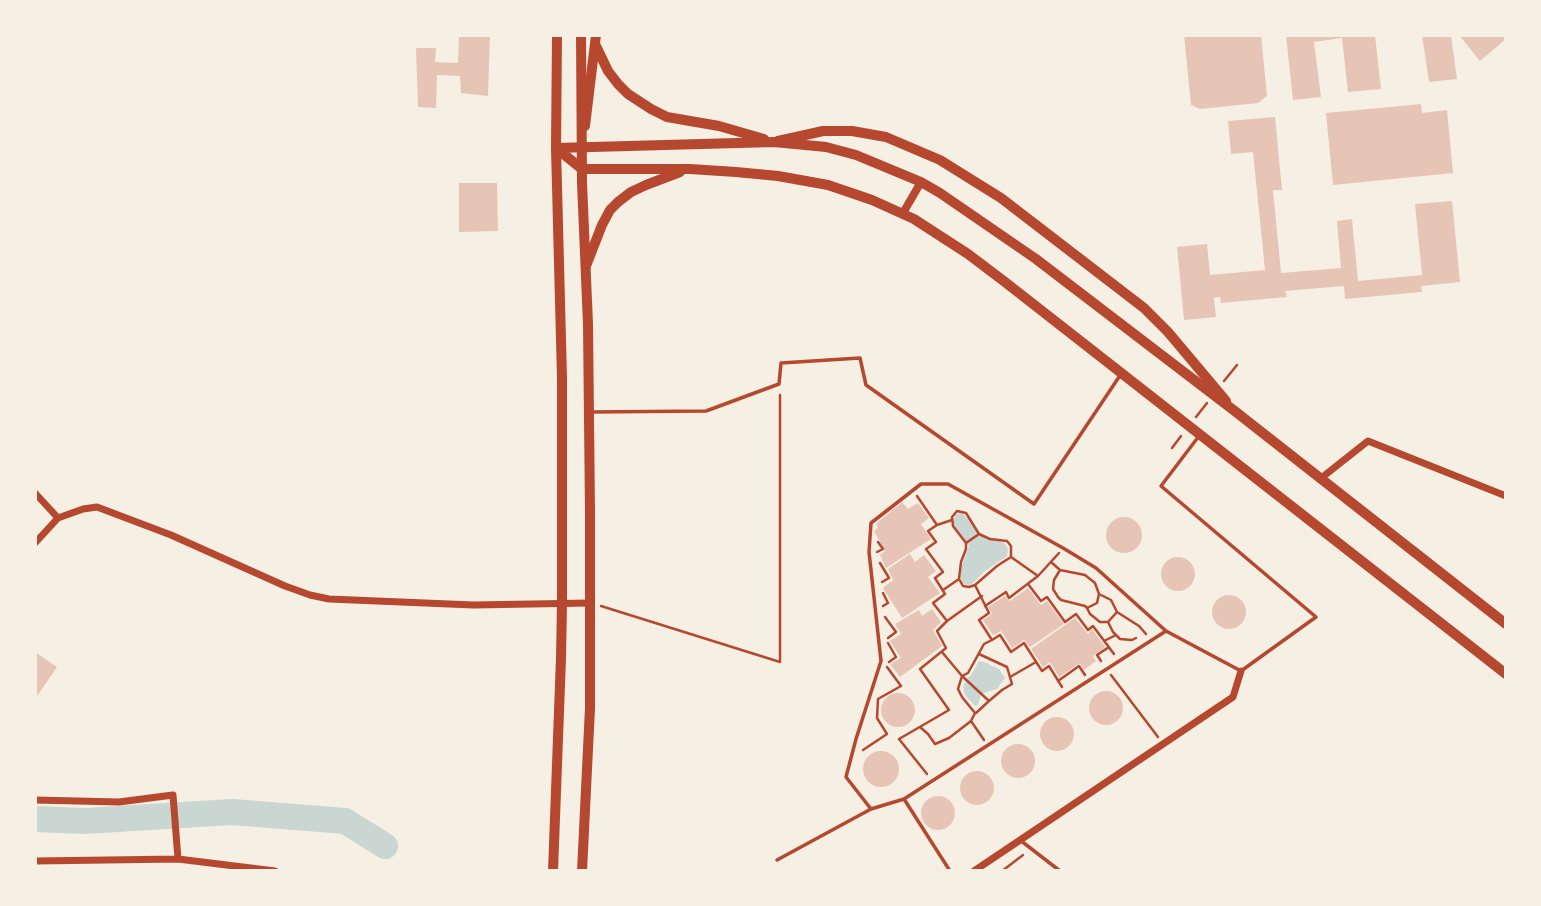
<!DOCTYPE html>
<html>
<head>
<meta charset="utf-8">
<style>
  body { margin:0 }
  #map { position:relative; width:1541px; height:906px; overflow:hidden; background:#f6efe4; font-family:"Asap Condensed",sans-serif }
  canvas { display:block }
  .frame { position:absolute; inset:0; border:37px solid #f6efe4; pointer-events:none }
</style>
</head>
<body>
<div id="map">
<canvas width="1541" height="906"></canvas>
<div class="frame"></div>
</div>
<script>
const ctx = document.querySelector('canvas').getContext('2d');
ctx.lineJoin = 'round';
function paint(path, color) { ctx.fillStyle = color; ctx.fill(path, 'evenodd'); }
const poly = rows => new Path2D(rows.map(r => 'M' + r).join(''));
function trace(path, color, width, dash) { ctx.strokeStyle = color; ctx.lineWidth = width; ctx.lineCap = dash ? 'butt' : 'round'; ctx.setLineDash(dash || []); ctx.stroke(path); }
const water = poly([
  [962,513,969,520,978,534,987,539,1002,542,1006,545,1008,550,1007,556,985,571,972,584,967,585,962,583,961,577,961,568,969,546,954,526,953,522,956,514],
  [979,661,984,662,999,669,1005,678,997,689,981,694,978,705,975,706,965,695,963,687,966,680,971,675]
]);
const river = poly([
  [35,819,85,821,232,812,345,821,385,846]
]);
const building = poly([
  [459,35,490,35,488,96,461,93,460,76,437,75,436,108,418,107,416,48,436,48,435,62,458,63],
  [1184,35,1261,35,1267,96,1258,103,1200,109,1191,105],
  [1286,35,1375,35,1381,89,1348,92,1342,38,1314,42,1321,97,1293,100],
  [1422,35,1451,35,1457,79,1429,82],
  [1459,35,1506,35,1506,39,1480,61],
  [1421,104,1422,113,1447,110,1453,173,1333,185,1326,113],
  [1275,117,1282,190,1273,190,1281,273,1341,268,1337,221,1352,219,1358,281,1422,275,1415,204,1452,201,1460,282,1421,286,1422,292,1345,299,1344,286,1285,291,1287,297,1221,303,1220,297,1214,298,1216,317,1184,320,1177,247,1207,244,1210,275,1265,270,1253,152,1231,154,1228,121],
  [459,183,497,183,498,231,459,232],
  [902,502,908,509,918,503,929,518,921,524,931,539,886,568,880,555,885,551,874,531,878,528,876,524],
  '1106 535a18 18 0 1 1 36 0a18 18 0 1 1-36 0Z',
  [910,554,915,562,924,555,936,571,928,577,940,593,902,618,883,588,893,580,888,569],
  '1161 574a17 17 0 1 1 34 0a17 17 0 1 1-34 0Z',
  [1028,588,1041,605,1047,601,1064,624,1030,647,1024,640,1012,648,1001,631,993,635,983,620,992,614,988,607,1005,596,1010,601],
  '1212 612a17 17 0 1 1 34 0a17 17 0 1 1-34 0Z',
  [932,609,941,622,933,630,942,646,900,677,890,664,901,658,890,641,901,634,895,624,919,610,922,616],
  [1075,618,1088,634,1092,629,1105,647,1093,656,1096,661,1084,670,1080,663,1059,677,1050,662,1043,667,1031,649],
  [35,652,57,667,35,699],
  '1089 708a17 17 0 1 1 34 0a17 17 0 1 1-34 0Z',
  '881 710a17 17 0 1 1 34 0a17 17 0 1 1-34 0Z',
  '1040 734a17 17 0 1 1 34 0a17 17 0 1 1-34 0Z',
  '1001 761a17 17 0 1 1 34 0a17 17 0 1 1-34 0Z',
  '863 769a18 18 0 1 1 36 0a18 18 0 1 1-36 0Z',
  '960 788a17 17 0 1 1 34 0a17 17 0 1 1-34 0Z',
  '921 813a17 17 0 1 1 34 0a17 17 0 1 1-34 0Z'
]);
const path = poly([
  [1224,381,1237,365],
  [1196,417,1207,403],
  [1172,448,1181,436],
  [917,496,937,525,952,520],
  [957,511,966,513,979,534,990,539,1007,541,1011,546,1011,557,997,566,975,585,969,587,963,586,959,579,961,562,966,549,966,543,953,526,952,517,957,511],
  [937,525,928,531,936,542,926,549,943,572,935,578,945,594,933,603,947,621],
  [966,543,979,534],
  [877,552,883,549,878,542],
  [1011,557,1038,576],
  [1051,562,1060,570],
  [880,563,889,578,882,582],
  [1060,570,1085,575,1095,583,1099,594,1097,603,1087,608,1085,606,1061,600,1058,597,1053,589,1054,580,1060,570],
  [1028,584,1041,601,1047,597,1065,622,1076,614,1088,630,1093,626,1114,654],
  [975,585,989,613,979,620,992,640,1000,635,1011,652,1024,643,1042,671,1049,666,1062,687],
  [943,590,959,579],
  [883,593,888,603,883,606],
  [1099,594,1111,600,1117,612],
  [601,606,780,662,780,395],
  [985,606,1006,592,1009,598,1038,576,1059,553],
  [1087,608,1090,614,1100,622,1108,622],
  [885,617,896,632,888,638],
  [1136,638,1132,640,1120,639,1113,632,1108,622,1117,612,1139,626,1146,634],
  [1104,641,1116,635],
  [888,643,896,657,889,662],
  [942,652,962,676,968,673,984,644,992,640],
  [979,654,1007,667,1012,684,1002,690,989,701,962,676,958,689,962,697,975,713,971,721,984,740],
  [1101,661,1097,655,1109,647],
  [1111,675,1158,737],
  [1010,677,1036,662],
  [1058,681,1079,666,1085,675],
  [976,713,989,701],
  [920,727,928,734,935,744,949,738,971,721],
  [863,750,887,734,877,718,878,699,901,686,887,667],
  [927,774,899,739,949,710,920,669,946,648,937,631,947,621,982,596],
  [1002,871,1023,855]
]);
const service = poly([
  [590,412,706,411,779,384,781,363,860,358,866,385,1034,504,1121,374],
  [904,799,1166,631],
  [871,809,904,799,950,871],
  [1020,840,1060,871],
  [777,860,871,809,846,777,856,739,881,661,869,552,871,523,921,484,948,484,1063,548,1096,568,1166,631,1241,671,1316,617,1161,486,1199,436]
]);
const minor = poly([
  [1320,479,1368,441,1506,496],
  [35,493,58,518],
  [58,518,83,509,97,507,171,535,285,586,310,595,329,599,473,605,590,603],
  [35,543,58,518],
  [35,800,119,802,173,795,178,859],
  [35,861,178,859,275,871],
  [974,871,1233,697,1241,671]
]);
const tertiary = poly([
  [903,213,921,182]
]);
const secondary = poly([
  [585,126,596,35],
  [778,141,823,131,852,131,886,137,940,160,1001,198,1144,308,1168,332,1226,401]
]);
const primary = poly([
  [581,35,582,183,588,324,590,513,590,708,582,871],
  [553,871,561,658,562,603,562,378,556,148,557,35]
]);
const trunk = poly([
  [596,46,608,71,618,84,628,94,651,109,667,117,719,126,764,139],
  [556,148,582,169,690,169,736,172,778,176,828,185,872,200,914,219,968,254,1005,282,1506,674],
  [556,148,774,142,826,147,856,155,921,182,940,193,1036,259,1236,412,1506,624],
  [586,266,602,225,610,210,618,202,631,192,646,185,680,172]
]);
paint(water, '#c9d6d2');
trace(river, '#c9d6d2', 26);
paint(building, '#e6c5b7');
trace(path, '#b5482f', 2.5);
trace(service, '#b5482f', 3.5);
trace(minor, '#b5482f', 7);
trace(tertiary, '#b5482f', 8);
trace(secondary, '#b5482f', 10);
trace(primary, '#b5482f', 10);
trace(trunk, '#b5482f', 10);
</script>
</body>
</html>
